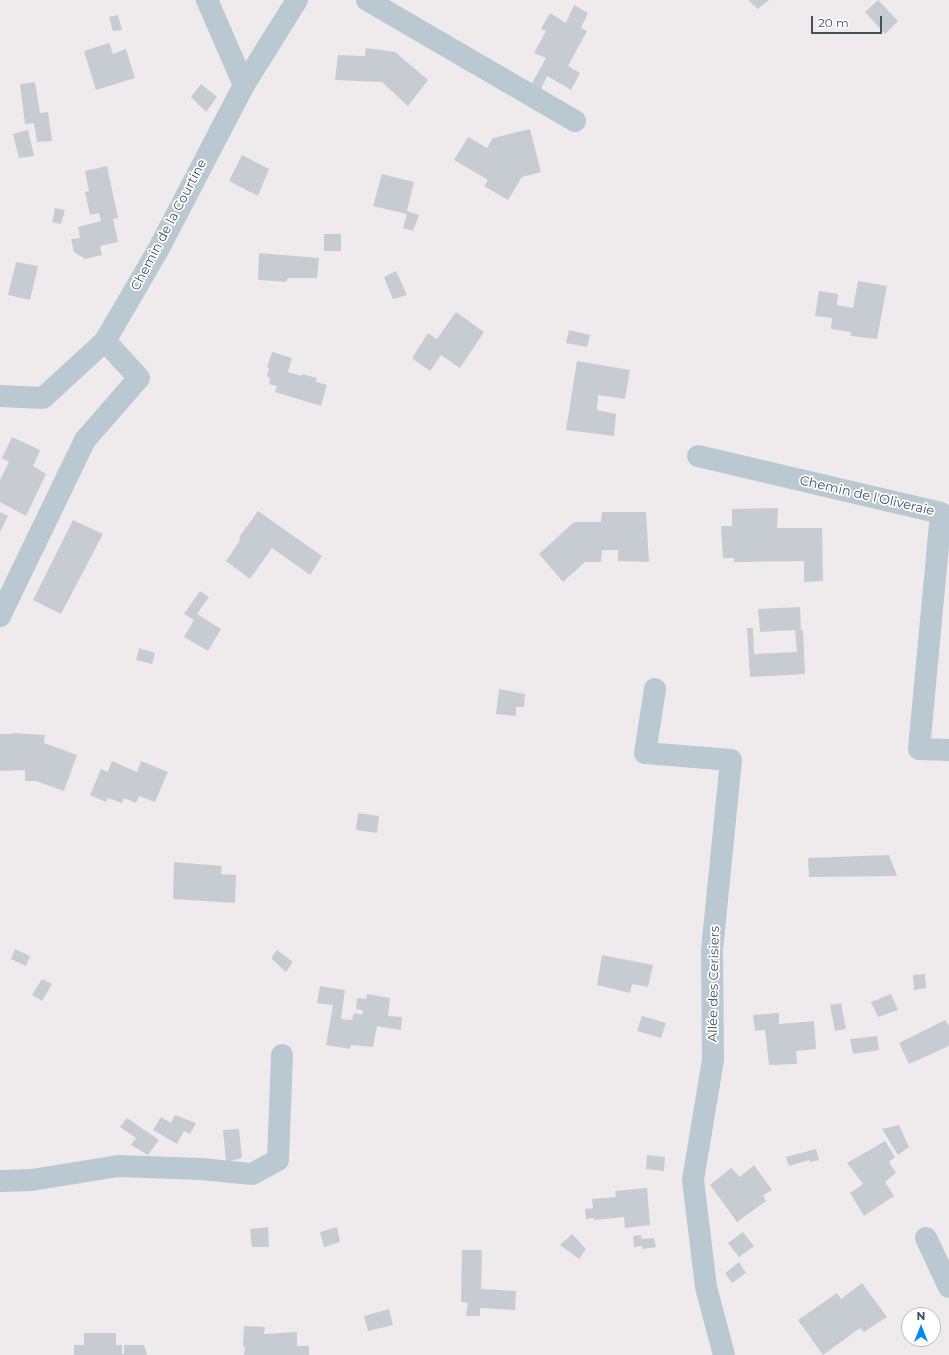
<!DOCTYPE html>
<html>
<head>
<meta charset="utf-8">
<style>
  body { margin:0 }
  #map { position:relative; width:949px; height:1355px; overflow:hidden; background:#efebec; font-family:Montserrat,sans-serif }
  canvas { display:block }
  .north { position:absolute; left:901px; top:1307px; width:40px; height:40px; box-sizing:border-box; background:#fff; border:1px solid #b3babd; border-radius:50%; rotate:0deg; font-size:11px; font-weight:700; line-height:16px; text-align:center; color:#42525b }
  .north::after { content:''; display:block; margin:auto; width:14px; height:18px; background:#0488f1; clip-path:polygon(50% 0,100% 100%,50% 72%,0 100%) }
  .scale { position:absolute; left:811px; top:16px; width:71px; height:18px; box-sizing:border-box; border:2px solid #42525b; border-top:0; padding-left:5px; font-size:12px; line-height:14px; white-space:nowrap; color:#42525b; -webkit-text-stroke:3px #fff; paint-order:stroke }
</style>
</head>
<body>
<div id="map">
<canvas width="949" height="1355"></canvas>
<div class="north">N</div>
<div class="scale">20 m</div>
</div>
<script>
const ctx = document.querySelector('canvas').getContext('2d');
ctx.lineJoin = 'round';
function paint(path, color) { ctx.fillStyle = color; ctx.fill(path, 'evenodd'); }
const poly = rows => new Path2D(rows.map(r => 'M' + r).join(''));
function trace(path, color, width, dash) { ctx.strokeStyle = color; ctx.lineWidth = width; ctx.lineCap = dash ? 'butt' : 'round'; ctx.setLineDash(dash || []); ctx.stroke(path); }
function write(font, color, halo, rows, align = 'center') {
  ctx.font = font + ' Montserrat,sans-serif'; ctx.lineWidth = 3.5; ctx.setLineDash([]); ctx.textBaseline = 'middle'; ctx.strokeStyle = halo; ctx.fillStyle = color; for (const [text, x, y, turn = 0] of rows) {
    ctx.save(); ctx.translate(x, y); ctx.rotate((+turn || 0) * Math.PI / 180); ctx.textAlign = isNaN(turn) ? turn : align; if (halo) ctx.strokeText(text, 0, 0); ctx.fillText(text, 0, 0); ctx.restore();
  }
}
const building = poly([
  [748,0,769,0,758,9],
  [878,0,898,21,885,34,865,12],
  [574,5,588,13,581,28,587,31,568,66,580,73,571,90,547,76,540,91,531,85,546,58,534,53,546,31,541,29,550,13,566,23],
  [118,15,122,30,113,31,109,17],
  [109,43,113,54,126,49,135,78,96,90,84,51],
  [366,48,395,52,428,80,408,106,382,82,335,80,338,55,365,56],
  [35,82,40,113,48,112,52,141,37,142,34,123,25,124,20,84],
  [201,84,217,97,206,112,191,97],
  [530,129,541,172,522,177,508,200,484,186,488,180,454,160,468,137,487,148,493,138],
  [28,130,34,156,19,158,13,134],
  [242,155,269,169,258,196,229,181],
  [107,166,118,218,113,219,118,242,100,246,102,255,85,259,74,252,71,239,80,238,78,227,101,221,99,213,90,215,85,192,89,191,85,171],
  [382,174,414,182,407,211,419,215,413,231,403,228,407,214,373,206],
  [55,208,65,210,61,224,52,222],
  [324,234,341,234,341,251,324,251],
  [259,253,319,258,317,278,288,278,286,282,258,280],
  [16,262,38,266,30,300,8,295],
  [396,271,407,295,393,299,384,277],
  [858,281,887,286,877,339,851,336,851,332,831,329,832,318,815,316,819,291,838,294,837,305,853,308],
  [456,312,484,332,460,368,441,355,430,371,412,358,428,333,437,339],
  [569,330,590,335,587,347,566,343],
  [272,352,292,358,288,372,301,376,302,374,317,378,316,382,327,385,321,406,275,392,277,386,269,384,270,378,267,376,269,368,267,367],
  [577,361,630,370,625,399,598,395,597,410,616,414,614,436,566,430],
  [12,437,40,450,33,466,46,474,26,516,0,502,0,480,9,462,2,458],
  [778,508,777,528,822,528,823,581,804,582,804,561,734,562,734,558,723,558,721,526,732,526,732,509],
  [258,511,322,556,310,575,272,548,250,579,226,561,239,542,240,536],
  [0,512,8,516,0,532],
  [602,512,646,512,649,562,618,561,618,550,602,550,601,562,585,562,563,582,539,554,574,522,601,522],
  [73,520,103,534,61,614,33,600],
  [200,591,209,597,197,614,221,629,208,651,184,637,194,620,184,614],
  [800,607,801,630,803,630,805,674,750,677,747,628,753,628,754,654,797,652,795,630,760,632,758,609],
  [139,648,155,653,152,664,136,660],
  [499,689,525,694,524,707,516,707,516,716,496,714],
  [12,733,45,735,44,743,77,755,64,791,36,781,25,781,25,770,0,771,0,734,13,734],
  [112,761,137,772,141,761,168,772,155,802,139,796,136,803,124,798,122,803,108,798,106,802,90,795,101,769,108,772],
  [358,813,379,816,377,833,356,830],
  [889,855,897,876,809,877,808,858],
  [174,862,222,866,221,874,236,875,235,903,173,899],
  [15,949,30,956,26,966,11,959],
  [277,950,293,962,286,972,272,959,272,957],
  [602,955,653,965,648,987,632,984,630,993,597,985],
  [925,974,926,988,914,990,913,975],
  [42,979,52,984,42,1001,32,995],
  [320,986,345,990,341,1019,352,1020,354,1013,362,1015,363,1010,356,1009,357,998,366,999,367,994,390,998,388,1016,402,1017,401,1030,377,1026,373,1047,351,1045,350,1049,326,1045,333,1005,317,1003],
  [891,994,898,1010,878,1017,871,1002],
  [841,1003,846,1029,835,1031,830,1005],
  [779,1013,779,1024,814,1021,816,1049,796,1051,797,1064,769,1065,765,1030,755,1031,753,1015],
  [642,1016,666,1023,661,1038,637,1031],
  [945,1020,949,1026,949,1046,909,1064,899,1043],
  [877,1036,879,1050,853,1054,850,1039],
  [175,1115,196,1123,190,1134,184,1131,177,1144,153,1130,161,1117,171,1123],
  [127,1118,159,1140,148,1155,131,1145,136,1138,120,1127],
  [899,1125,909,1147,898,1155,882,1129],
  [239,1129,242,1158,226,1162,223,1130],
  [885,1141,895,1157,889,1162,896,1173,885,1182,894,1196,864,1216,850,1193,863,1184,847,1163],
  [816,1149,819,1160,810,1162,809,1160,789,1166,786,1157],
  [647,1155,665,1157,664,1171,646,1169],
  [754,1165,772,1190,763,1195,766,1201,737,1222,710,1185,731,1168,740,1177],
  [647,1188,650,1225,625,1228,624,1217,594,1220,594,1218,586,1219,585,1209,593,1208,592,1199,616,1197,615,1191],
  [268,1227,269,1247,252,1247,250,1229],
  [337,1227,340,1242,324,1247,320,1232],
  [743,1232,754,1246,739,1257,728,1243],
  [572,1234,586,1249,579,1259,560,1245],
  [641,1235,642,1239,654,1238,656,1247,643,1249,642,1246,634,1247,633,1236],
  [462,1250,482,1250,481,1289,516,1291,515,1310,480,1308,480,1316,466,1316,468,1303,461,1302],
  [739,1262,746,1273,732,1283,725,1273],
  [862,1283,887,1317,864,1332,860,1328,823,1355,798,1320,837,1293,841,1299],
  [389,1309,393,1325,368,1331,364,1316],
  [244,1326,265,1327,264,1334,297,1332,297,1346,309,1346,309,1355,244,1355,245,1347,243,1347],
  [84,1333,116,1333,116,1345,122,1345,122,1354,124,1354,124,1345,144,1345,147,1355,74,1355,74,1345,84,1345]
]);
const minor = poly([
  [207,0,244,85],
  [367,0,575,121],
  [0,396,43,398,105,341,158,250,244,85,297,0],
  [698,456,941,513,919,749,949,750],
  [0,616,85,440,139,378,105,341],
  [655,689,645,753,731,760,712,950,713,1060,693,1180,706,1287,724,1355],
  [0,1181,32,1180,118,1166,201,1169,252,1174,278,1160,282,1055],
  [926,1238,949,1287]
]);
const streetNames = [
  ["Chemin de la Courtine",169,225,-62],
  ["Chemin de l'Oliveraie",867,496,13],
  ["Allée des Cerisiers",714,984,-89]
];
paint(building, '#c7ccd2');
trace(minor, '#bac9d1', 22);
write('13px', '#42525b', '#fff', streetNames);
</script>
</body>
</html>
